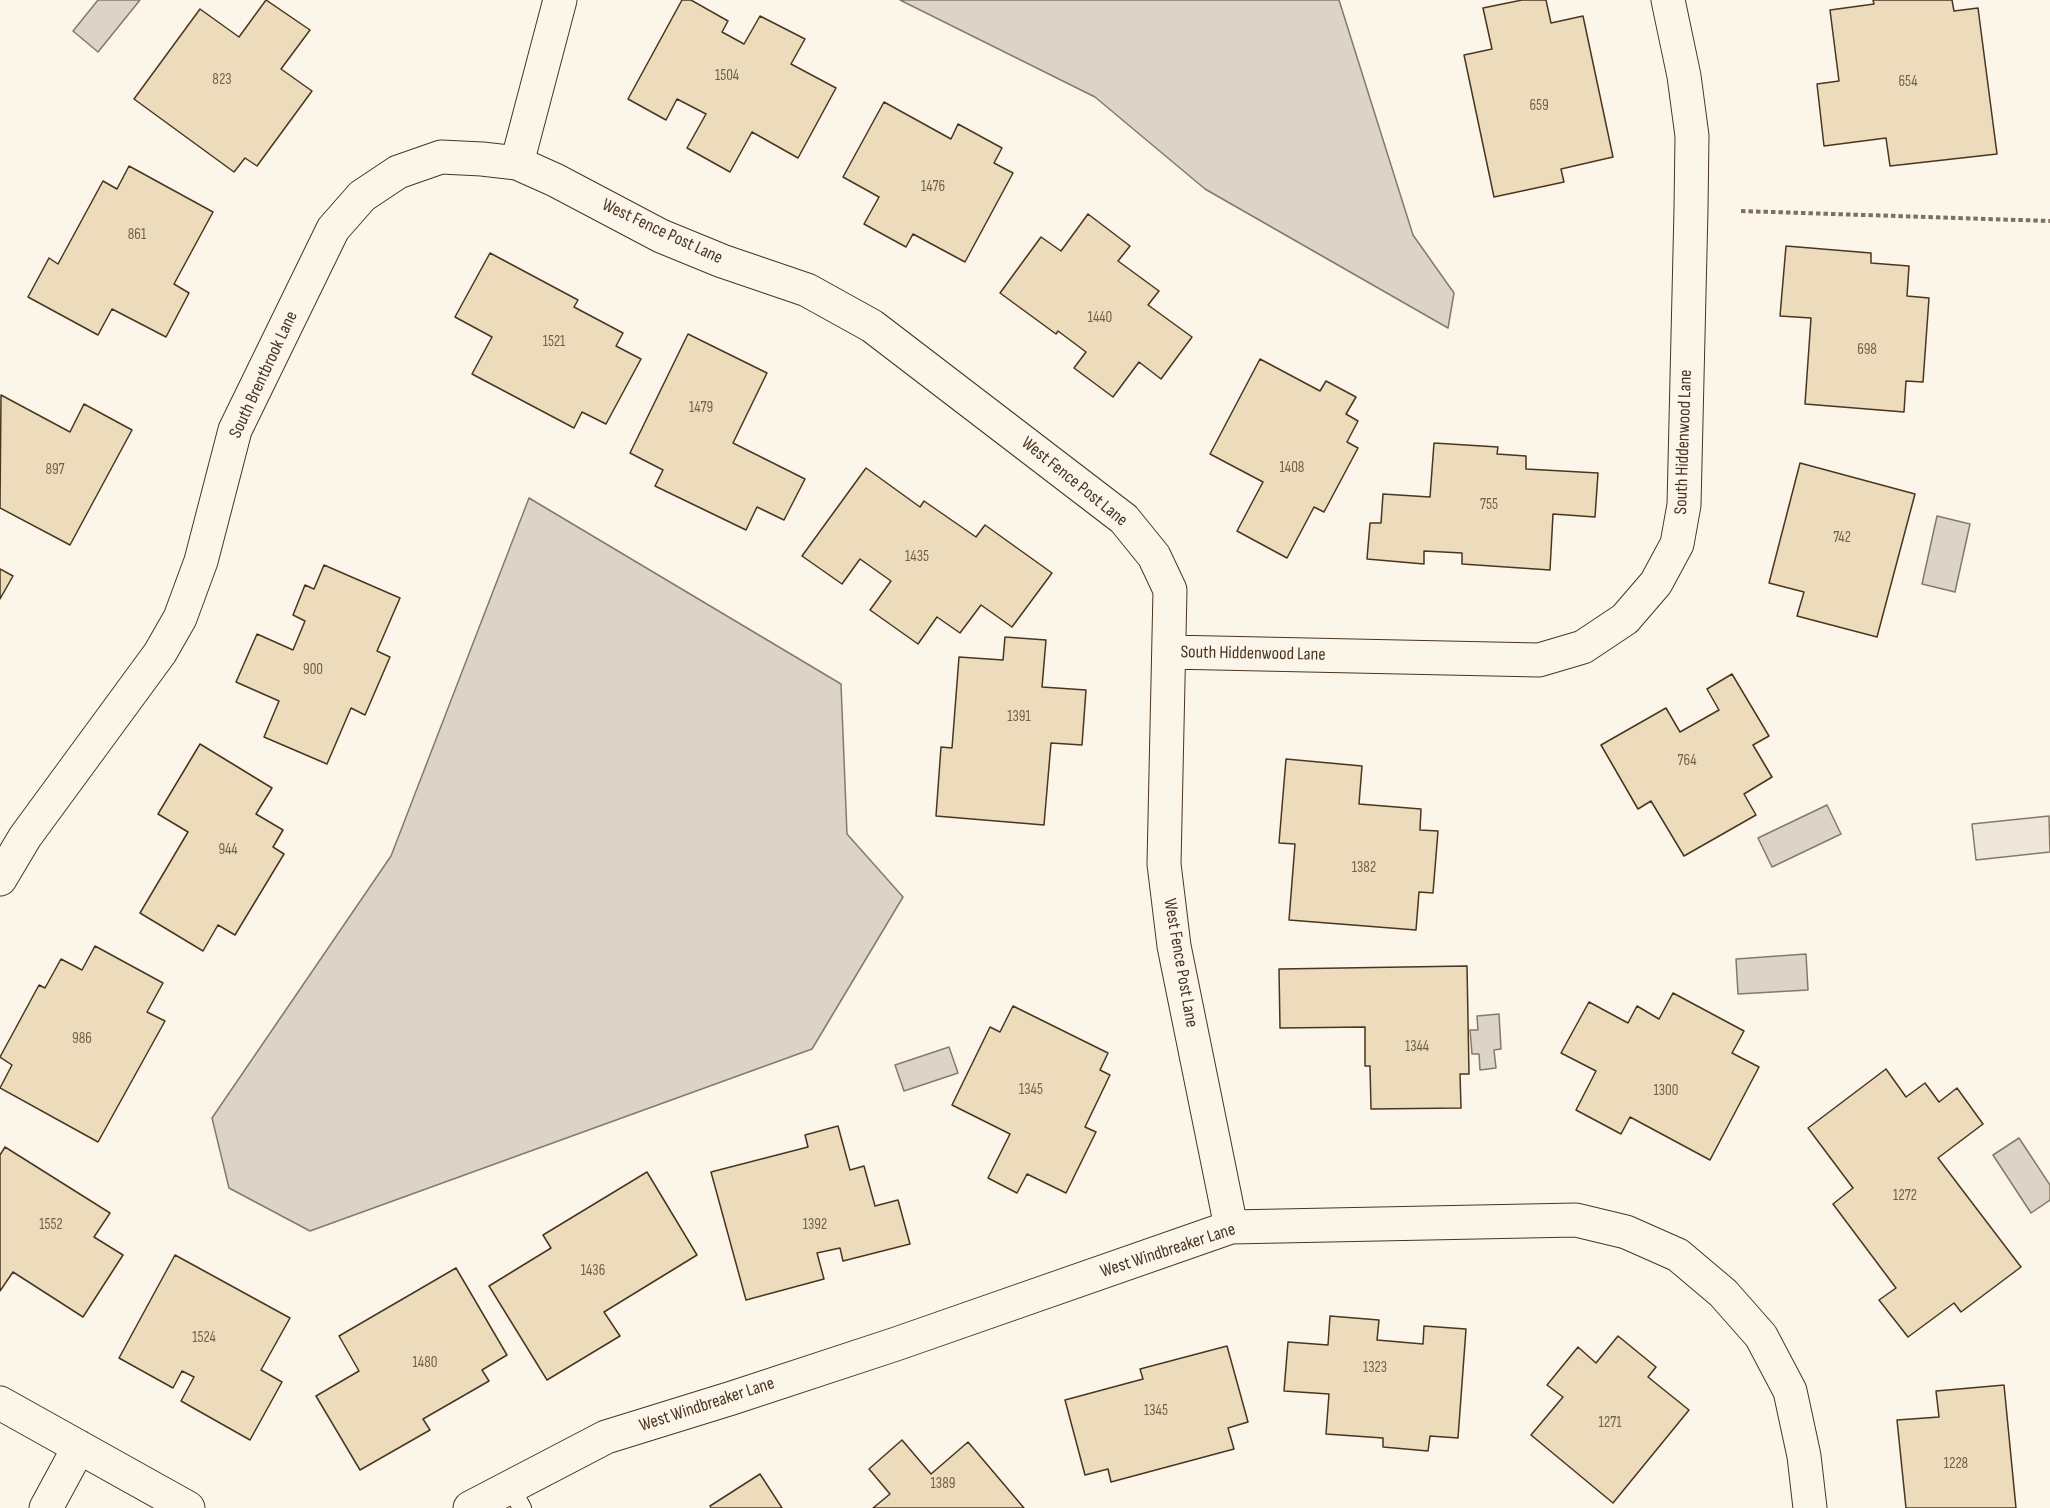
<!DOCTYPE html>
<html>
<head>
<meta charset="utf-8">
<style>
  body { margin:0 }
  canvas { display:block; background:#fbf6e9 }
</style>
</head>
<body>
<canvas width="2050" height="1508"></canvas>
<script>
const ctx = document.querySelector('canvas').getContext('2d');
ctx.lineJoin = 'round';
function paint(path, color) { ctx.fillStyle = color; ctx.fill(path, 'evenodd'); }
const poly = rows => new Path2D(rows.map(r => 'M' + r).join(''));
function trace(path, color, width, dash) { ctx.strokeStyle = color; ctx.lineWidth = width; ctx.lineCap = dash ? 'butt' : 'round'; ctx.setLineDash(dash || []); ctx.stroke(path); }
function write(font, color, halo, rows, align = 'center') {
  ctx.font = font + ' "Sofia Sans Condensed",sans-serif'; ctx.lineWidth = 4.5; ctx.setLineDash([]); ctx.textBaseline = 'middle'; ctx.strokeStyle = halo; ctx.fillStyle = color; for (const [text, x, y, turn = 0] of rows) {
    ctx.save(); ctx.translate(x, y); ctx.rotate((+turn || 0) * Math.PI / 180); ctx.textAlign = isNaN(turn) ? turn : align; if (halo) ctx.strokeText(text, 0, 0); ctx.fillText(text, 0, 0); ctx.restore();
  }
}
const green = poly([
  [2049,816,2050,852,1976,860,1972,824,2049,816]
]);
const water = poly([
  [98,0,140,0,98,52,73,31,98,0],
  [900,0,1339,0,1413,235,1454,293,1448,328,1205,189,1095,97,900,0],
  [529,498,841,684,847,834,903,897,812,1049,310,1231,229,1188,212,1118,391,856,529,498],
  [1937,516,1970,524,1955,592,1922,584,1937,516],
  [1827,805,1841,834,1772,867,1758,838,1827,805],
  [1806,954,1808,990,1738,994,1736,959,1806,954],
  [1499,1014,1501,1049,1494,1050,1496,1068,1480,1070,1479,1054,1472,1054,1470,1030,1478,1030,1477,1016,1499,1014],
  [949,1047,958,1073,904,1091,895,1065,949,1047],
  [2019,1138,2050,1185,2050,1200,2031,1213,1993,1155,2019,1138]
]);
const building = poly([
  [266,0,310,30,281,69,312,91,257,166,245,158,234,172,134,99,200,9,239,37,266,0],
  [682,0,691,0,728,21,722,32,744,44,760,16,805,39,791,64,836,88,798,158,752,132,730,172,687,148,706,114,677,99,666,120,628,99,682,0],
  [1522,0,1546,0,1551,23,1583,16,1613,157,1561,169,1564,182,1494,197,1464,55,1492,49,1483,8,1522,0],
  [1873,0,1952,0,1954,11,1978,8,1997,154,1890,166,1886,138,1824,146,1817,84,1839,81,1830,10,1874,4,1873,0],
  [884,102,951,139,958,124,1002,148,994,163,1013,173,965,262,913,234,906,247,864,224,879,197,843,177,884,102],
  [129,166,213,212,174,284,189,293,166,337,112,309,98,335,28,297,49,258,58,264,103,181,117,189,129,166],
  [1088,214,1130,246,1118,261,1159,291,1148,305,1192,337,1161,379,1139,362,1113,397,1074,368,1086,352,1058,331,1056,334,1000,293,1041,237,1061,251,1088,214],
  [1786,246,1871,253,1871,263,1909,266,1907,296,1929,298,1923,382,1906,381,1904,412,1805,404,1811,318,1780,316,1786,246],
  [490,253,578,300,574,307,623,333,616,346,641,359,606,424,582,412,574,428,472,374,492,337,455,317,490,253],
  [688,334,767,373,733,443,805,479,784,520,757,507,746,530,655,486,663,470,630,453,688,334],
  [1260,359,1320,391,1326,381,1356,397,1346,414,1358,421,1347,442,1358,448,1324,512,1314,507,1287,558,1237,531,1263,482,1210,454,1260,359],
  [1,395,70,432,84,404,132,430,70,545,0,508,1,395],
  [1434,443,1498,447,1497,454,1526,456,1526,469,1598,473,1595,517,1553,514,1550,570,1462,564,1462,553,1424,551,1424,564,1367,559,1370,523,1381,523,1383,494,1430,497,1434,443],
  [1800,463,1915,494,1877,637,1797,616,1804,592,1769,583,1800,463],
  [866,468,920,507,924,501,976,537,985,525,1052,573,1012,627,981,605,960,633,937,617,918,644,870,610,891,581,860,559,842,584,802,556,866,468],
  [324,565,400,598,377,651,390,657,365,715,351,708,327,764,264,737,279,701,236,682,257,634,293,650,305,621,293,615,305,585,314,589,324,565],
  [0,569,13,576,0,599,0,569],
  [1005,637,1046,640,1042,687,1086,690,1082,745,1051,743,1044,825,936,816,941,747,952,748,959,657,1003,660,1005,637],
  [1732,674,1769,736,1753,745,1772,777,1744,794,1756,815,1684,856,1651,801,1638,809,1601,745,1666,708,1680,732,1719,710,1707,689,1732,674],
  [200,744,272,788,256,814,283,830,273,847,284,854,235,935,218,925,203,951,140,913,188,832,158,814,200,744],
  [1286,759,1362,766,1359,804,1421,809,1420,830,1438,831,1433,893,1419,892,1416,930,1289,920,1295,844,1279,843,1286,759],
  [95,946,163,983,147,1012,165,1021,98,1142,0,1088,12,1065,0,1057,39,985,45,988,61,959,82,970,95,946],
  [1467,966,1469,1074,1460,1074,1461,1108,1371,1109,1370,1066,1365,1066,1365,1027,1280,1028,1279,969,1467,966],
  [1673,993,1744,1031,1732,1053,1759,1067,1710,1160,1630,1117,1621,1134,1576,1110,1596,1071,1561,1053,1589,1002,1628,1023,1637,1006,1659,1019,1673,993],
  [1013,1006,1108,1053,1100,1070,1110,1075,1085,1127,1096,1132,1066,1193,1027,1174,1017,1193,988,1178,1010,1134,952,1105,990,1027,1000,1032,1013,1006],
  [1886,1069,1906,1097,1925,1083,1939,1102,1957,1088,1983,1124,1938,1158,2021,1267,1961,1312,1954,1303,1908,1337,1879,1300,1896,1288,1833,1204,1853,1188,1808,1128,1886,1069],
  [838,1126,850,1170,864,1166,875,1206,898,1200,910,1244,843,1261,840,1248,817,1253,824,1279,746,1300,711,1172,808,1147,805,1135,838,1126],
  [5,1147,110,1213,94,1237,123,1255,83,1317,13,1272,0,1291,0,1155,5,1147],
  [647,1172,697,1255,604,1312,620,1336,547,1380,489,1286,551,1248,543,1235,647,1172],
  [175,1255,290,1318,261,1370,282,1382,250,1440,181,1401,194,1377,182,1371,173,1388,119,1358,175,1255],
  [456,1268,507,1355,482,1370,489,1381,423,1419,430,1430,360,1470,316,1396,359,1371,339,1336,456,1268],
  [1330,1316,1379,1320,1377,1340,1423,1344,1424,1326,1466,1329,1458,1438,1430,1436,1428,1451,1383,1447,1383,1438,1326,1434,1329,1394,1284,1391,1288,1342,1328,1345,1330,1316],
  [1618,1336,1656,1367,1648,1377,1689,1410,1613,1503,1531,1435,1563,1397,1547,1385,1578,1347,1596,1363,1618,1336],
  [1227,1346,1248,1422,1228,1428,1234,1449,1111,1482,1108,1469,1085,1475,1065,1400,1143,1379,1140,1369,1227,1346],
  [2004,1385,2016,1508,1906,1508,1897,1420,1939,1417,1936,1391,2004,1385],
  [902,1440,931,1474,968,1442,1024,1508,873,1508,890,1494,869,1469,902,1440],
  [760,1474,782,1508,711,1508,710,1506,760,1474]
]);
const path = poly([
  [1741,211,2050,221]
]);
const lane = poly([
  [510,1486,522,1508]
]);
const street = poly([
  [517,163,560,0],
  [1169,652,1539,660,1583,647,1625,619,1656,583,1677,544,1684,505,1691,209,1692,136,1684,76,1668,0],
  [0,879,25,837,160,653,180,618,201,561,235,430,333,229,362,196,398,172,441,157,482,159,517,163,555,180,661,236,722,261,807,290,872,326,1124,519,1154,556,1170,590,1164,864,1174,946,1231,1227],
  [0,1403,188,1508],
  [46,1508,79,1447],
  [470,1508,606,1437,732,1398,896,1344,1231,1227,1576,1220,1626,1232,1678,1255,1723,1293,1761,1336,1790,1391,1804,1456,1810,1508]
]);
const numberNames = [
  ["1504",727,76],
  ["823",222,80],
  ["654",1908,82],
  ["659",1539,106],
  ["1476",933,187],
  ["861",137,235],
  ["1440",1100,318],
  ["1521",554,342],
  ["698",1867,350],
  ["1479",701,408],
  ["1408",1292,468],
  ["897",55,470],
  ["755",1489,505],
  ["742",1842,538],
  ["1435",917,557],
  ["900",313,670],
  ["1391",1019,717],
  ["764",1687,761],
  ["944",228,850],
  ["1382",1364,868],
  ["986",82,1039],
  ["1344",1417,1047],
  ["1345",1031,1090],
  ["1300",1666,1091],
  ["1272",1905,1196],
  ["1552",51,1225],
  ["1392",815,1225],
  ["1436",593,1271],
  ["1524",204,1338],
  ["1480",425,1363],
  ["1323",1375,1368],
  ["1345",1156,1411],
  ["1271",1610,1423],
  ["1228",1956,1464],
  ["1389",943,1484]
];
const streetNames = [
  ["West Fence Post Lane",662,232,25],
  ["South Brentbrook Lane",264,375,-65],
  ["South Hiddenwood Lane",1684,442,-88],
  ["West Fence Post Lane",1074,482,39],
  ["South Hiddenwood Lane",1253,654,1],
  ["West Fence Post Lane",1180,963,80],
  ["West Windbreaker Lane",1168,1251,-18],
  ["West Windbreaker Lane",707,1405,-18]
];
paint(green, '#ede6d9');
trace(green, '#887966', 1.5);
paint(water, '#dcd4c6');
trace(water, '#887966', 1.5);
paint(building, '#ecdcbc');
trace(building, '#4a3520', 1.5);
trace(lane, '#4a3520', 20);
trace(street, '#4a3520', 35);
trace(path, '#7f6f5c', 4, [4.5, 3]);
trace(lane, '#fbf6e9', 18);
trace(street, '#fbf6e9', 33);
write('15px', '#725f47', null, numberNames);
write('18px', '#4a3520', '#fbf6e9', streetNames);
</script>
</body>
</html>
